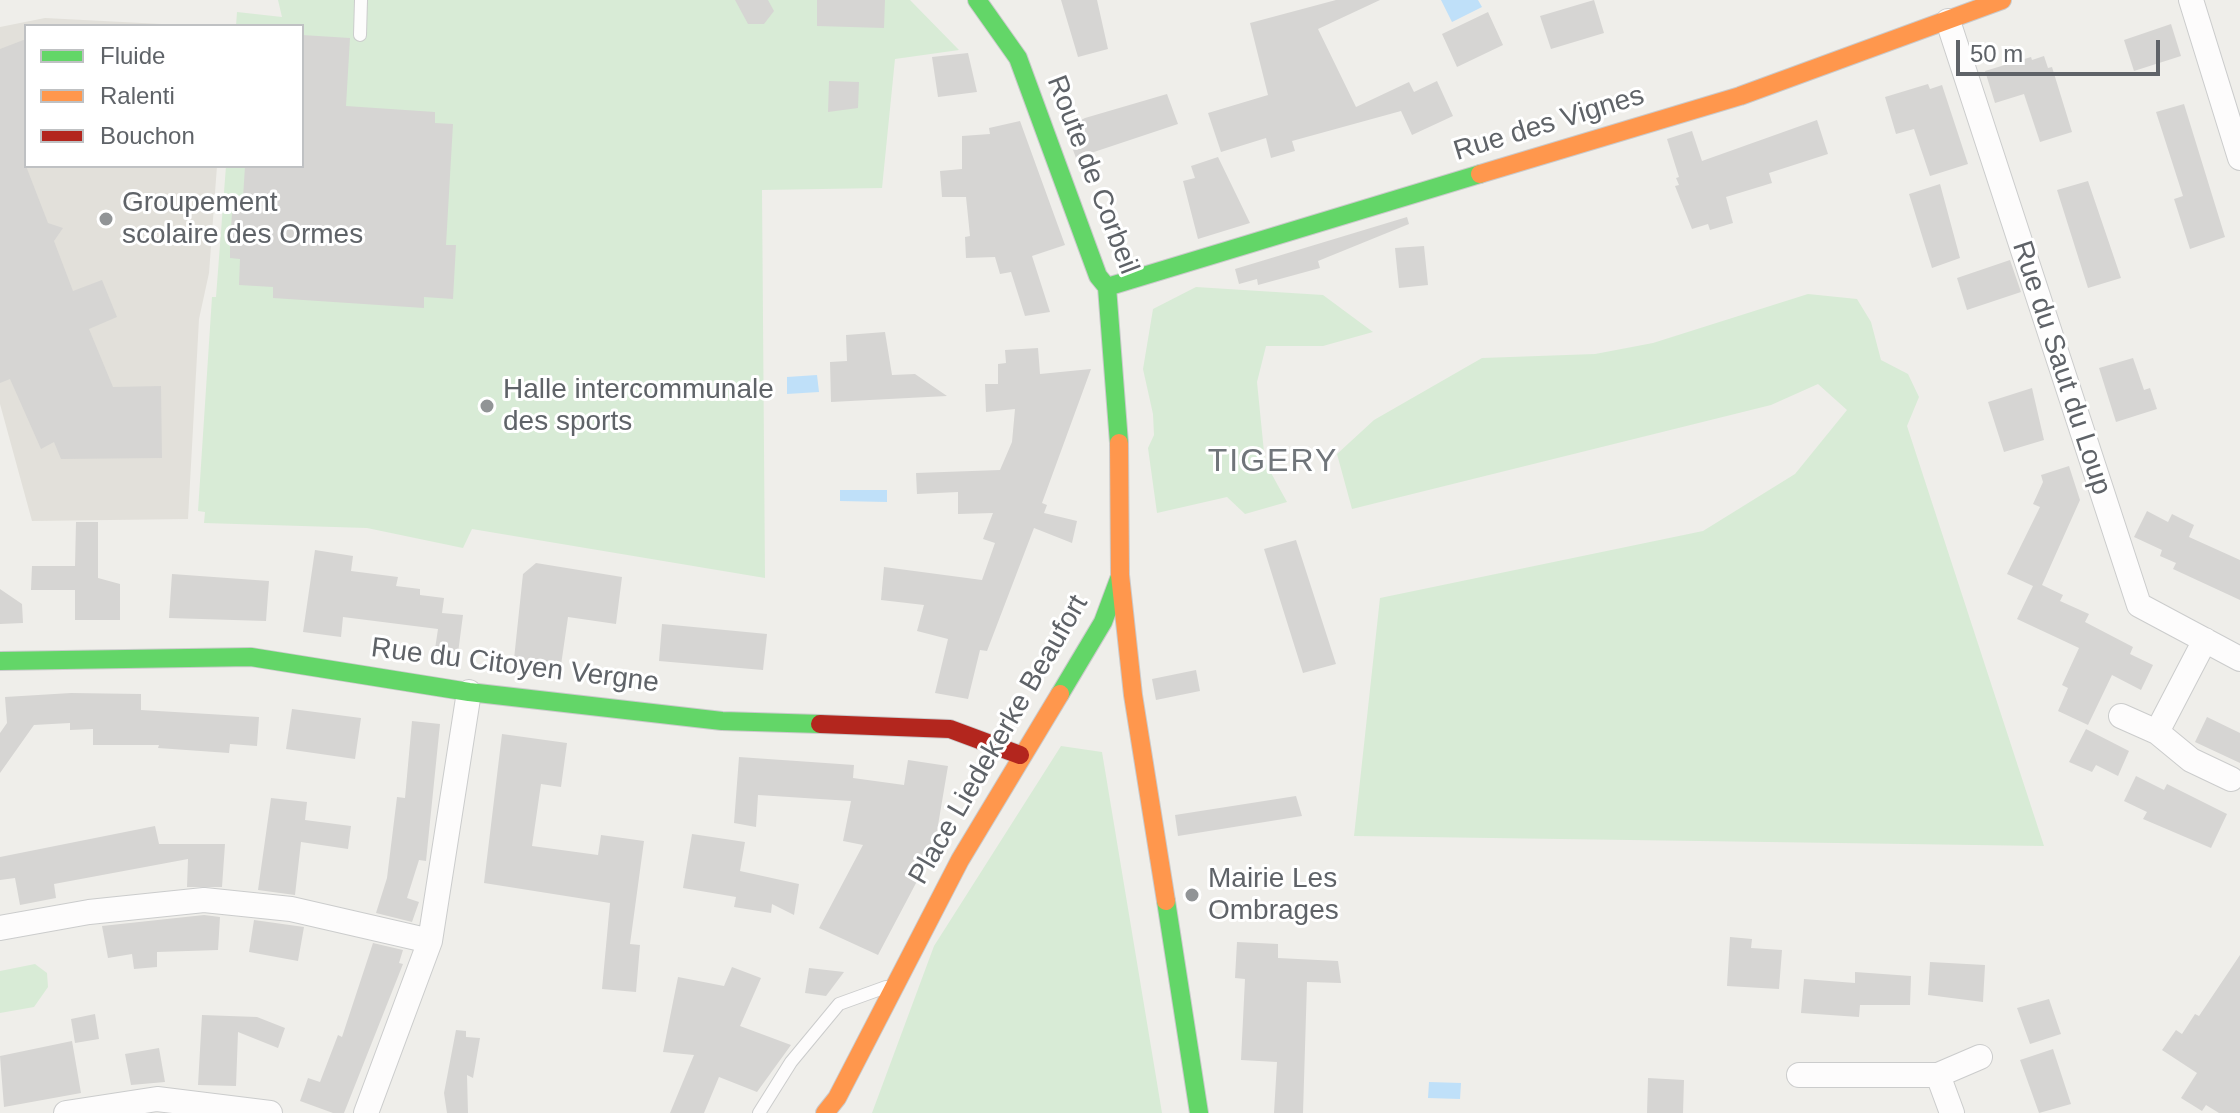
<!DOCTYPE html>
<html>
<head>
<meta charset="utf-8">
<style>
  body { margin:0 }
  #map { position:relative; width:2240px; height:1113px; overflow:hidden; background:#efeeea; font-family:Helvetica,sans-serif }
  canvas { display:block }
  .legend { position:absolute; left:24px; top:24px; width:280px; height:144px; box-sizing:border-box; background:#fff; border:2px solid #bfc1c3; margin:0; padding:10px 14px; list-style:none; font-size:24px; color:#5f6368 }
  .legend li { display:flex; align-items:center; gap:16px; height:40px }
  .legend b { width:40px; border:2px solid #bfc1c3 }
  .scale { position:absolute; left:1956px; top:40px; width:204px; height:36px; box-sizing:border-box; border:4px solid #5f6368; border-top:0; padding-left:10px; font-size:24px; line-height:28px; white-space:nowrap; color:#5f6368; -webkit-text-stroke:6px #fff; paint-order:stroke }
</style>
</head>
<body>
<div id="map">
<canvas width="2240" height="1113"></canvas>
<ul class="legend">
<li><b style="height:10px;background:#63d668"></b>Fluide</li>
<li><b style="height:10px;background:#ff974d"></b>Ralenti</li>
<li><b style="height:10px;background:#b3261e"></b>Bouchon</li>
</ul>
<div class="scale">50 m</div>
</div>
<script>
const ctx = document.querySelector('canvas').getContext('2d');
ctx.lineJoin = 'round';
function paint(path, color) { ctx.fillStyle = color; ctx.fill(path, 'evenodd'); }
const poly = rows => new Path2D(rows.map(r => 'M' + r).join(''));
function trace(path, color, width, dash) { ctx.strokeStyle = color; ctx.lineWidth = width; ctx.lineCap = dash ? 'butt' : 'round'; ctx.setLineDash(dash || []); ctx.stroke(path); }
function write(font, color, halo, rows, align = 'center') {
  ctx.font = font + ' Helvetica,sans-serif'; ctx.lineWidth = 6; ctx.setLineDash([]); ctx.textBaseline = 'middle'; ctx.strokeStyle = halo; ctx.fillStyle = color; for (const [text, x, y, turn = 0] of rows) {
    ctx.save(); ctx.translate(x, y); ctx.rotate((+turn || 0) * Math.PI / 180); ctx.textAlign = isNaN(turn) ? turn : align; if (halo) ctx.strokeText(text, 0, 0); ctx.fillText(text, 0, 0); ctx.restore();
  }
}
const education = poly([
  [45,18,200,26,26,26,26,166,217,166,209,273,199,319,188,519,32,521,0,404,0,27]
]);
const green = poly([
  [278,0,910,0,959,50,895,59,882,188,762,190,765,578,472,529,463,548,367,528,204,523,205,512,198,511,212,297,216,297,226,166,302,166,302,26,236,26,237,12,282,17],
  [1196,287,1323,295,1373,332,1323,346,1266,346,1257,382,1265,462,1287,502,1245,514,1227,497,1157,513,1148,448,1154,435,1153,414,1143,369,1153,309],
  [1808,294,1857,299,1871,322,1881,360,1908,374,1919,397,1907,426,2044,846,1354,836,1380,598,1703,531,1795,474,1847,410,1818,384,1771,405,1352,509,1337,454,1374,420,1482,358,1595,354,1653,343],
  [1061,746,1102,752,1162,1113,872,1113,934,946],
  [35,964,47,973,48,987,34,1007,0,1013,0,971]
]);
const water = poly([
  [1441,0,1478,0,1482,7,1452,22],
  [817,375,819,392,787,394,787,377],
  [840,490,887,490,887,502,840,501],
  [1429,1082,1461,1083,1460,1099,1428,1098]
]);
const building = poly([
  [735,0,768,0,774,11,764,24,748,24],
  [817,0,885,0,884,28,817,26],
  [1061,0,1097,0,1108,49,1078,57],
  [1336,0,1380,0,1318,29,1356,107,1409,82,1414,92,1437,81,1453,116,1412,135,1401,111,1292,141,1295,151,1271,158,1266,138,1221,152,1208,113,1268,95,1250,23],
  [1594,0,1604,33,1551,49,1540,16],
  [1488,12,1503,45,1457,67,1442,34],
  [2171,24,2181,56,2134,71,2124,40],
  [302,35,350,38,346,106,435,112,435,123,453,124,446,245,456,245,453,299,424,297,424,308,273,298,273,287,239,285,240,259,230,258,230,244,233,197,243,198,245,166,302,166],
  [26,39,26,166,48,223,63,228,54,241,73,291,102,280,117,317,89,329,113,387,161,386,162,458,61,459,54,442,41,449,10,379,0,383,0,49],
  [968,53,977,92,938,97,932,57],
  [2044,56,2048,68,2052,67,2072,132,2040,142,2024,94,1995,103,1985,71,2031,57,2032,60],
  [829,81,859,82,858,108,828,112],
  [1928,84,1930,89,1942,85,1968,164,1930,176,1914,129,1896,134,1885,97],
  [1167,94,1178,124,1076,158,1065,128,1085,118],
  [2184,104,2225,237,2190,249,2174,199,2183,196,2156,112],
  [1817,120,1828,154,1769,173,1772,183,1726,197,1733,223,1710,230,1708,224,1692,229,1675,186,1679,185,1676,178,1679,177,1667,139,1692,131,1702,161],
  [1020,121,1065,245,1032,256,1050,312,1025,316,1011,272,1000,274,995,257,966,258,965,237,970,236,966,197,942,197,940,171,962,169,962,136,990,134,989,128],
  [1218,157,1250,223,1198,239,1183,181,1195,178,1191,166],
  [2088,181,2121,278,2088,288,2057,190],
  [1940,184,1960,258,1932,268,1909,194],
  [1407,217,1409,224,1318,261,1320,268,1258,285,1257,279,1239,284,1235,269],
  [1424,246,1428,285,1399,288,1395,248],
  [2010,260,2021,292,1967,310,1957,278],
  [885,332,892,375,915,374,947,396,831,402,830,362,847,361,846,335],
  [1038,348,1040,374,1091,369,1042,503,1047,505,1044,513,1077,521,1072,543,1034,528,987,651,980,650,968,699,935,693,948,639,917,631,924,605,881,600,884,567,982,580,995,543,983,539,993,513,958,514,958,492,917,494,916,473,1000,470,1012,442,1015,409,986,412,985,384,998,384,998,364,1006,363,1005,350],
  [2133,358,2144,390,2150,388,2157,409,2116,422,2099,368],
  [2032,388,2044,440,2004,452,1988,402],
  [2069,466,2080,500,2042,585,2063,595,2060,601,2089,614,2085,622,2133,647,2130,654,2153,665,2141,690,2112,675,2088,725,2058,711,2068,688,2062,685,2079,648,2017,619,2033,586,2007,574,2040,507,2033,504,2043,482,2041,475],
  [2147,511,2168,522,2172,514,2194,525,2189,537,2240,560,2240,600,2173,569,2176,563,2160,556,2162,550,2134,537],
  [76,522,98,522,98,578,120,584,120,620,75,620,75,590,31,590,32,566,75,566],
  [1296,540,1336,664,1303,673,1264,549],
  [315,550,353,556,351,571,398,577,396,586,420,589,420,595,444,598,442,613,463,615,458,653,435,649,438,629,343,617,341,637,303,632],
  [536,563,622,577,616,624,568,617,561,665,514,659,523,574],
  [172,574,269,581,266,621,169,618],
  [0,589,22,604,23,623,0,624],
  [662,624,767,634,763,670,659,661],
  [1196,670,1200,691,1156,700,1152,679],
  [71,693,141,694,141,710,259,717,257,746,230,744,229,753,158,748,159,745,93,745,93,729,70,730,70,723,34,725,0,773,0,733,7,723,5,697],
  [292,709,361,718,355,759,286,749],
  [2207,717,2240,733,2240,763,2195,742],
  [412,721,440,724,426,861,419,860,407,898,419,902,412,922,376,913,387,878,397,797,405,798],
  [2086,729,2129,751,2118,776,2096,765,2092,772,2069,762],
  [502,734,567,743,561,787,541,784,532,846,598,855,601,835,644,841,630,944,640,945,636,992,602,989,610,903,484,883],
  [739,757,854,765,853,778,904,785,908,760,948,766,934,849,878,955,819,928,863,845,843,841,851,801,758,795,756,827,734,823],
  [2136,776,2164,790,2167,784,2227,814,2211,848,2143,819,2147,812,2124,801],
  [1296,796,1302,816,1178,836,1175,815],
  [271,798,307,802,305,820,351,826,348,849,301,842,295,895,258,890],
  [155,826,159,844,225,844,222,887,187,887,188,859,54,884,56,898,20,905,15,878,0,880,0,857],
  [692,834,745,842,740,871,799,884,794,915,772,904,771,913,734,907,736,897,683,888],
  [204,915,220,917,218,950,157,952,157,967,134,969,132,954,108,958,102,926],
  [254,920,304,927,298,961,249,952],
  [1730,937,1752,939,1751,948,1782,950,1779,989,1727,986],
  [1237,942,1278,944,1278,958,1338,961,1341,983,1307,982,1303,1113,1274,1113,1277,1062,1241,1060,1245,979,1235,978],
  [373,943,403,950,399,963,403,964,344,1113,333,1113,300,1101,308,1078,320,1082,338,1035,342,1037],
  [2240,955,2240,1113,2219,1113,2206,1105,2202,1111,2181,1098,2197,1073,2162,1050,2176,1030,2182,1034,2195,1014,2199,1016],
  [1930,962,1985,965,1983,1002,1928,995],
  [732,967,761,978,740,1026,791,1045,757,1092,719,1077,704,1113,670,1113,694,1055,663,1052,678,977,724,986],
  [809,968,844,972,826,996,805,993],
  [1855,972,1911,976,1910,1005,1860,1005,1859,1017,1801,1013,1804,979,1855,983],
  [2049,999,2061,1034,2030,1044,2017,1008],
  [95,1014,99,1039,75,1043,71,1019],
  [202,1015,257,1017,285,1028,278,1048,238,1032,236,1086,198,1085],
  [456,1030,466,1031,466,1037,480,1038,473,1078,467,1075,468,1113,447,1113,444,1093],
  [72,1041,81,1093,4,1107,0,1056],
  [159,1048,165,1082,131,1085,125,1054],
  [2053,1049,2071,1104,2039,1113,2020,1060],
  [1648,1078,1684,1080,1683,1113,1647,1113]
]);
const lane = poly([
  [360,35,361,0],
  [759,1113,791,1062,839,1004,886,987]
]);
const street = poly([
  [2191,0,2240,158],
  [1948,21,2139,605,2240,659],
  [2121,716,2157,732,2205,640],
  [2157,732,2191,760,2231,779],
  [0,928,89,912,204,900,291,909,430,941],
  [1799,1075,1938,1075,1952,1113],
  [1938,1075,1980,1057],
  [66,1113,157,1099,270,1113],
  [366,1113,430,941,469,692]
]);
const fast = poly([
  [977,0,1018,58,1098,276,1107,287,1119,443],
  [1107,287,1480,174],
  [0,661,251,657,469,692,722,721,820,724],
  [1060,694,1103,622,1119,579],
  [1166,901,1199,1113]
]);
const slow = poly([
  [1480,174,1740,96,2002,0],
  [1119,443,1120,575,1133,695,1166,901],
  [825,1113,837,1098,960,860,1060,694]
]);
const jam = poly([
  [820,724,950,729,1020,755]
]);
const markers = [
  [106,219,8,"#919496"],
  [487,406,8,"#919496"],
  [1192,895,8,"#919496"]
];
const streetNames = [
  ["Rue des Vignes",1549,124,-17],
  ["Route de Corbeil",1092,175,69],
  ["Rue du Saut du Loup",2061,368,72],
  ["Rue du Citoyen Vergne",515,666,7],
  ["Place Liedekerke Beaufort",999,740,-60]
];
const poiNames = [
  ["Groupement",122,203],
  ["scolaire des Ormes",122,235],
  ["Halle intercommunale",503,390],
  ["des sports",503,422],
  ["Mairie Les",1208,879],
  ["Ombrages",1208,911]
];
const quarterNames = [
  ["TIGERY",1273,462]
];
paint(education, '#e2e0da');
paint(green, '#d8ebd6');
paint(water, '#bfe0f9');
paint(building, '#d6d5d3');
trace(lane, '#cbcccc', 14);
trace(street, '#cbcccc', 26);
trace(fast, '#cacacb', 20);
trace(slow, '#cacacb', 20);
trace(jam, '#cacacb', 20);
trace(lane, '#fdfcfc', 12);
trace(street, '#fdfcfc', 24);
trace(fast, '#63d668', 18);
trace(slow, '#ff974d', 18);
trace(jam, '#b3261e', 18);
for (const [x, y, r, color] of markers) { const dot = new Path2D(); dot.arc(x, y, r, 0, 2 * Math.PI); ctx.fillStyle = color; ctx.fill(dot); trace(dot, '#fff', 3); }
write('28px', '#5f6368', '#fff', streetNames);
write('28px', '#5f6368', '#fff', poiNames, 'left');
ctx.letterSpacing = '2px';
write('32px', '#70757a', '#fff', quarterNames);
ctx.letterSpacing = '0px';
</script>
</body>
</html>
